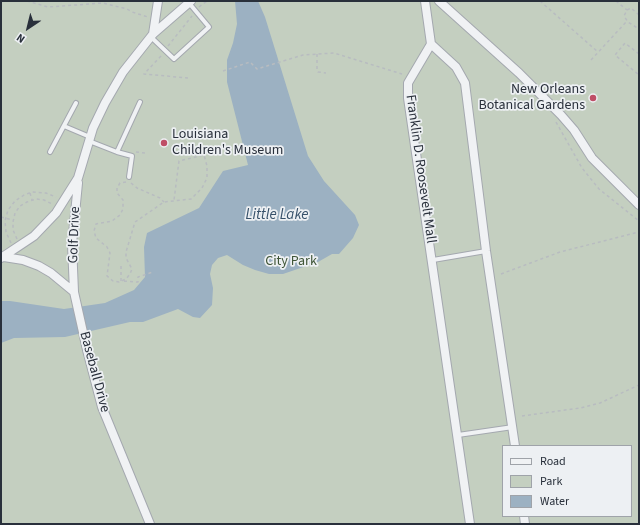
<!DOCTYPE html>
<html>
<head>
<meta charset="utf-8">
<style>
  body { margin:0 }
  #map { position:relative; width:640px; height:525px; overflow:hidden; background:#dee1e6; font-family:"Source Sans 3",sans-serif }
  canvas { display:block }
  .frame { position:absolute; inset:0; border:2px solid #29303b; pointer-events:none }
  .legend { position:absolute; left:502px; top:445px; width:130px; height:72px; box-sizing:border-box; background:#edf0f3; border:1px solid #9fa3a9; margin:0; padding:5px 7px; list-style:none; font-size:12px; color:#29303b }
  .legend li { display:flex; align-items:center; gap:8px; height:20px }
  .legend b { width:20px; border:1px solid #9fa3a9 }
  .north { position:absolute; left:8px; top:8px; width:40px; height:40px; -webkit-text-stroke:3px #edf0f3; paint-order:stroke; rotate:215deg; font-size:11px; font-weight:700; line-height:16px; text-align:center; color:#29303b }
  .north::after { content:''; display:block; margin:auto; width:14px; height:18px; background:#29303b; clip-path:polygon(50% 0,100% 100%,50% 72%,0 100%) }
</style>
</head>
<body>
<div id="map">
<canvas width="640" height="525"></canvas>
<div class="frame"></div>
<ul class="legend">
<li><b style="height:5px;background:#f0f2f4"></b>Road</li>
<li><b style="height:11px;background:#c4cfc0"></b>Park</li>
<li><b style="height:11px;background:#9cb1c2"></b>Water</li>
</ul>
<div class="north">N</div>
</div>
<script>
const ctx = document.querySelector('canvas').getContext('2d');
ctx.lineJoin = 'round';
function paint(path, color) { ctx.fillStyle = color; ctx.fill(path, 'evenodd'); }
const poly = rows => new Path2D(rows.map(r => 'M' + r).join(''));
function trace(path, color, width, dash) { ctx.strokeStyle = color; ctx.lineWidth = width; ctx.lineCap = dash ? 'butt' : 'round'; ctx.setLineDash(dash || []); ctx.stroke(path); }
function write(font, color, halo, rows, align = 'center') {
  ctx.font = font + ' "Source Sans 3",sans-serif'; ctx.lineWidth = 3.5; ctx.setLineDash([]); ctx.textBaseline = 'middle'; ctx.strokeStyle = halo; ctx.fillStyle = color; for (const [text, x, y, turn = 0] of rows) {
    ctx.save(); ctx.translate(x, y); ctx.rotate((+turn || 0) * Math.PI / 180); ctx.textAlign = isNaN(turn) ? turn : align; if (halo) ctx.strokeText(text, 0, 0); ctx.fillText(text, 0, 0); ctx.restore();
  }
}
const green = poly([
  [1,1,639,1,639,524,1,524],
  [503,446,631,446,631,516,503,516]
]);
const water = poly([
  [235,1,258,1,265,17,308,156,324,181,355,215,359,225,353,238,339,254,332,254,318,262,283,274,269,274,255,270,243,265,227,255,218,258,212,265,210,274,213,288,212,305,200,318,193,317,178,309,143,322,130,322,65,337,14,338,1,343,1,301,10,301,64,309,105,303,134,290,145,277,144,247,147,233,199,208,223,171,248,165,227,82,227,60,233,43,237,24]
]);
const path = poly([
  [27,1,48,7,103,3,127,9,132,12,148,17],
  [540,1,598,52],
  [616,1,627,10],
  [1,2,3,1],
  [199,7,207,1],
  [639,15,631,8,627,10,624,16,628,22,639,29],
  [168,46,192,16],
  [317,54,317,69,318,72,326,73],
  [639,54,625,43,615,55,639,75],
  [161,56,144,74,188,78],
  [591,60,627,21],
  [223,71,250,62,257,69,303,55,334,53,402,74],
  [556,122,582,168,599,189,639,221],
  [136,152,145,153],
  [126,182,120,183,117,188,117,193,123,200,123,209,120,215,112,221,96,224,94,231,96,238,107,247,110,253,107,276,113,281,119,282,126,279,130,274,132,269,126,258,126,252,135,222,164,202,191,199,202,188,207,178,207,166,204,155,179,161,174,200],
  [131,183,137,188,160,198,164,202],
  [30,193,32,200],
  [1,217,13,220],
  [17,239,13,230,13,222,15,213,20,206,27,202,36,199,44,200,52,204],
  [11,243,6,232,5,221,8,210,15,201,24,195,32,192,46,193,56,197],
  [121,266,121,281,138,282,138,277,153,272],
  [501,274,560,252,639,232],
  [522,416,580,408,600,403,639,385]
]);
const lane = poly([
  [151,37,174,59,209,27,189,3],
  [64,126,90,137],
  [89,141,117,152,140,102],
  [50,152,76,103],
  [117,152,132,156,129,177],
  [433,260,486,251],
  [458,435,513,427]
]);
const street = poly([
  [425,1,431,44],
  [439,1,519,73,561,115,574,130,592,158,639,205],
  [153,34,158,1],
  [4,257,23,260,39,266,51,273,74,292,87,350,102,407,150,524],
  [1,258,34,236,56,213,78,178,93,128,105,103,123,72,153,34,191,1],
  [74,292,72,244,78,183],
  [524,516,525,524],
  [470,524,408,98,408,83,431,44,456,67,465,83,486,251,515,446]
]);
const markers = [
  [593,98,4,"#bf4e66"],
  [164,143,4,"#bf4e66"]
];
const poiNames = [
  ["New Orleans",585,90],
  ["Botanical Gardens",585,106],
  ["Louisiana",172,135,"left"],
  ["Children's Museum",172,151,"left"]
];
const streetNames = [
  ["Franklin D. Roosevelt Mall",420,169,82],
  ["Golf Drive",75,235,-88],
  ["Baseball Drive",94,372,75]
];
const parkNames = [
  ["City Park",291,262]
];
const waterNames = [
  ["Little Lake",277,216]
];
paint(green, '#c4cfc0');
paint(water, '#9cb1c2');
trace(lane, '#a4a8af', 6);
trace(street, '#a4a8af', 10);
trace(path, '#b8bcc0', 1.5, [3, 3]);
trace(lane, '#f0f2f4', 4);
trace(street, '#f0f2f4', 8);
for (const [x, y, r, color] of markers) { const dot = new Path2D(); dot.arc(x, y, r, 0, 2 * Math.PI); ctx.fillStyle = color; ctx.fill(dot); trace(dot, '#edf0f3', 1.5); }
write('14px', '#29303b', '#edf0f3', poiNames, 'right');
write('14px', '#29303b', '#edf0f3', streetNames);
write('14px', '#3f5537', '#edf0f3', parkNames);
write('italic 15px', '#37516a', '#edf0f3', waterNames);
</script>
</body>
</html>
